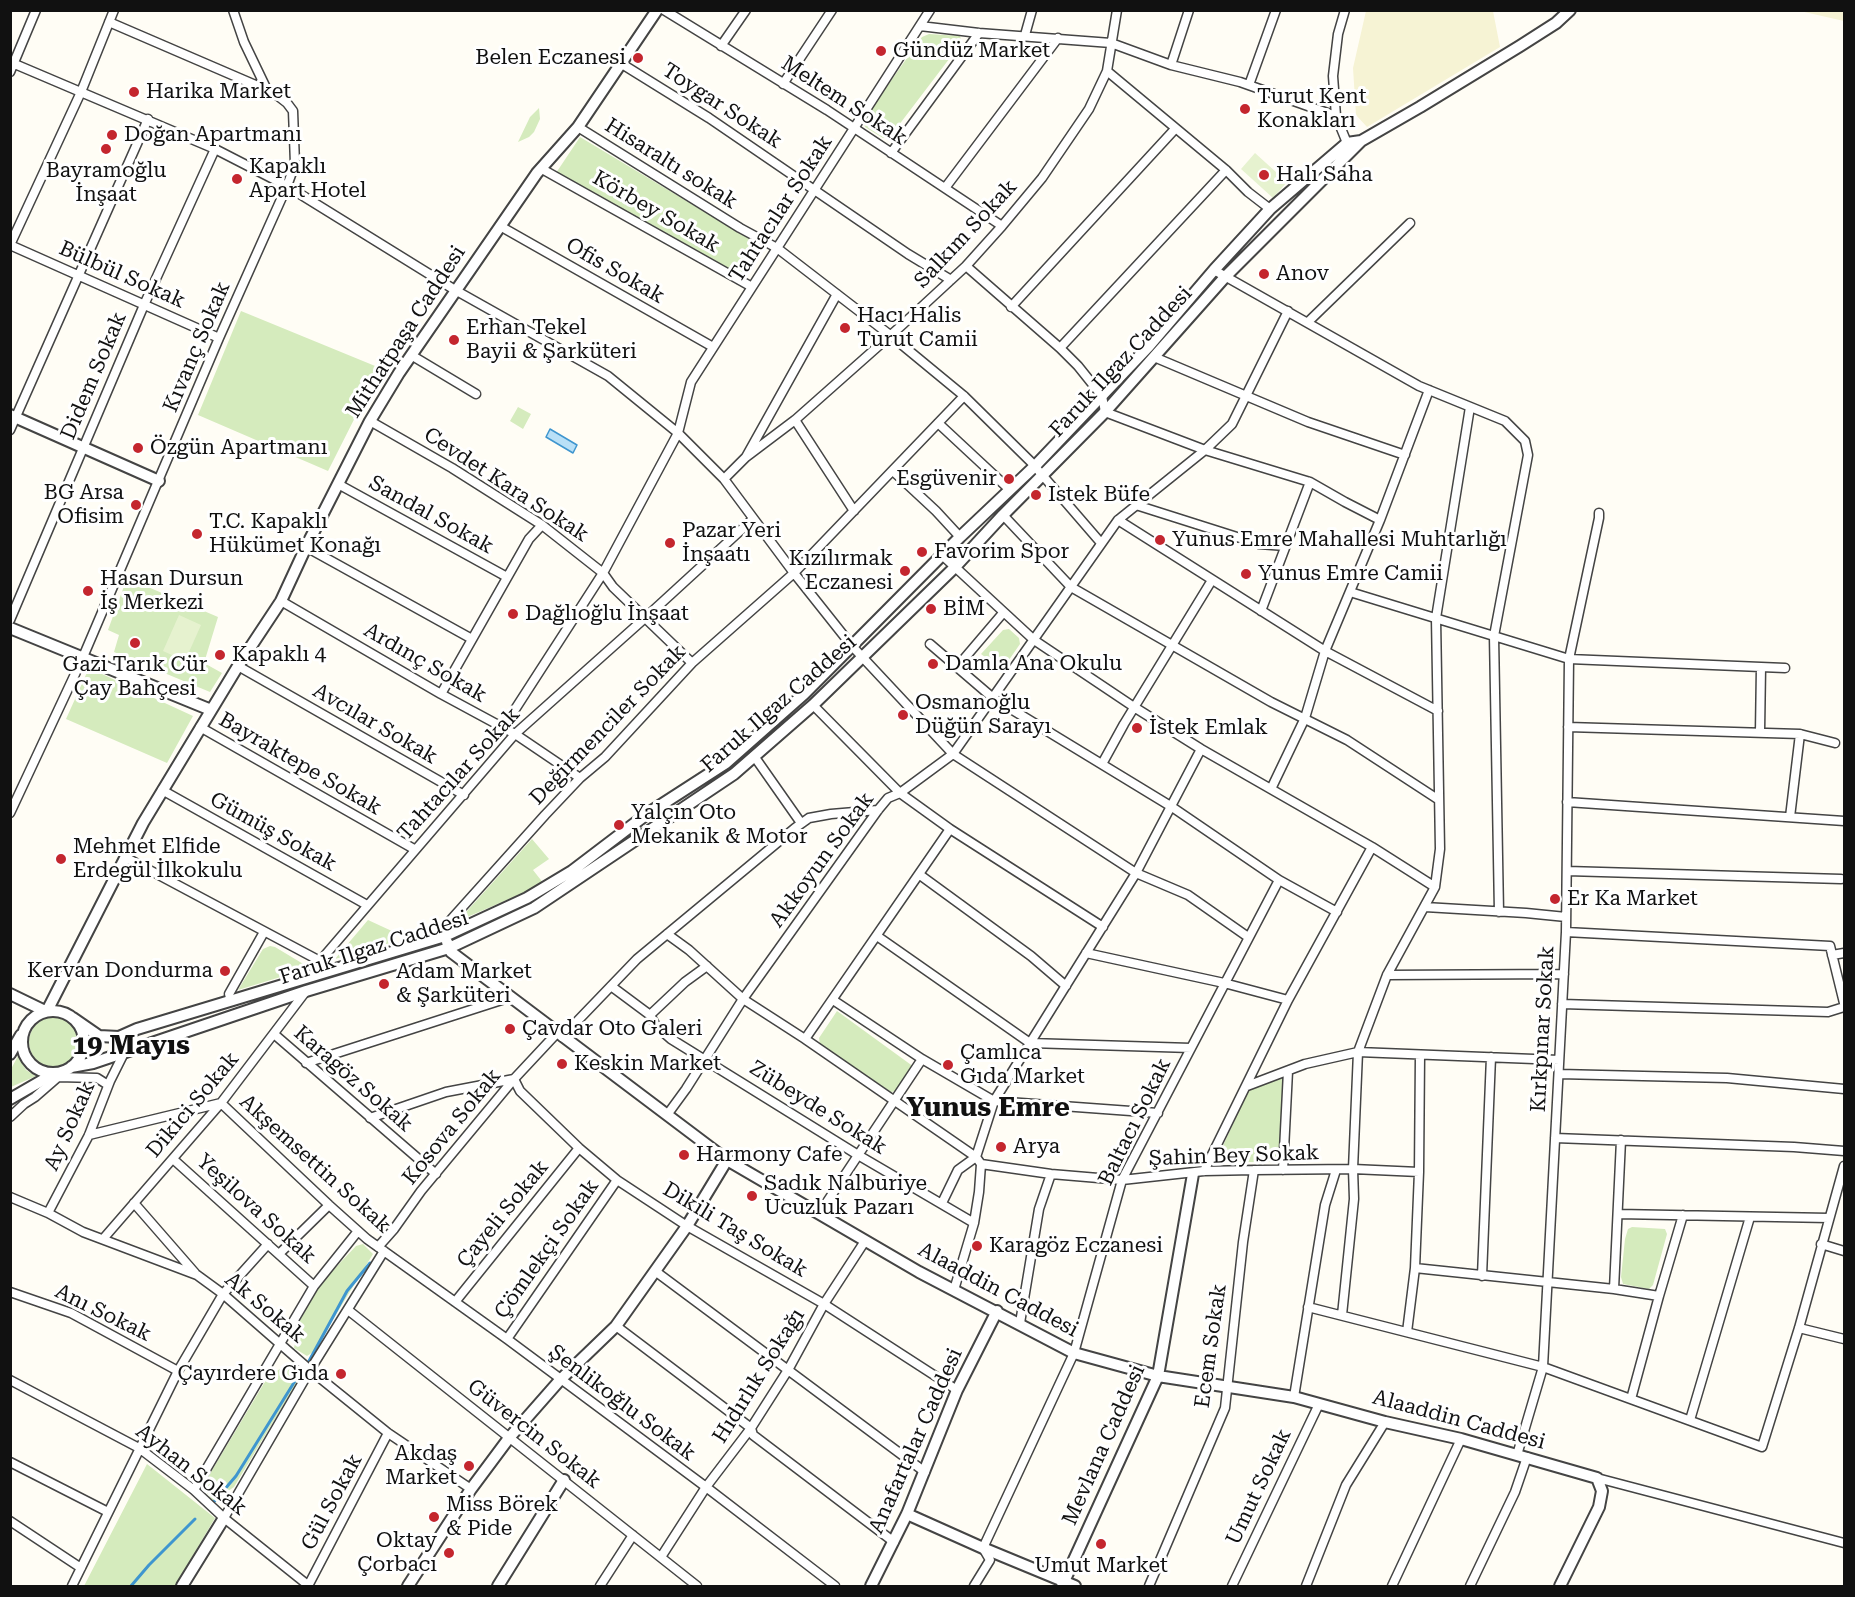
<!DOCTYPE html>
<html>
<head>
<meta charset="utf-8">
<style>
  body { margin:0 }
  #map { position:relative; width:1855px; height:1597px; overflow:hidden; background:#fffdf5; font-family:"Roboto Serif",serif }
  canvas { display:block }
  .frame { position:absolute; inset:0; border:12px solid #111; pointer-events:none }
</style>
</head>
<body>
<div id="map">
<canvas width="1855" height="1597"></canvas>
<div class="frame"></div>
</div>
<script>
const ctx = document.querySelector('canvas').getContext('2d');
ctx.lineJoin = 'round';
function paint(path, color) { ctx.fillStyle = color; ctx.fill(path, 'evenodd'); }
const poly = rows => new Path2D(rows.map(r => 'M' + r).join(''));
function trace(path, color, width, dash) { ctx.strokeStyle = color; ctx.lineWidth = width; ctx.lineCap = dash ? 'butt' : 'round'; ctx.setLineDash(dash || []); ctx.stroke(path); }
function write(font, color, halo, rows, align = 'center') {
  ctx.font = font + ' "Roboto Serif",serif'; ctx.lineWidth = 6; ctx.setLineDash([]); ctx.textBaseline = 'middle'; ctx.strokeStyle = halo; ctx.fillStyle = color; for (const [text, x, y, turn = 0] of rows) {
    ctx.save(); ctx.translate(x, y); ctx.rotate((+turn || 0) * Math.PI / 180); ctx.textAlign = isNaN(turn) ? turn : align; if (halo) ctx.strokeText(text, 0, 0); ctx.fillText(text, 0, 0); ctx.restore();
  }
}
const farmland = poly([
  [1366,11,1493,11,1500,47,1367,127,1356,115,1353,68],
  [1800,11,1844,11,1844,21]
]);
const green = poly([
  [929,34,960,36,962,42,889,138,883,138,865,127,863,120,922,37],
  [539,108,540,119,534,132,529,137,518,142,530,117],
  [580,137,763,247,744,279,556,173],
  [241,311,380,368,328,471,198,415],
  [518,407,531,414,523,429,510,421],
  [127,578,218,617,204,663,222,673,210,692,114,652,119,635,108,630],
  [1009,629,1019,638,1020,644,1002,670,981,654,1003,630],
  [89,668,193,716,167,763,66,719],
  [532,839,549,859,533,870,544,884,458,921],
  [368,920,394,932,393,942,335,959],
  [270,946,275,947,310,968,238,990,263,949],
  [837,1011,914,1067,896,1091,891,1092,820,1044,819,1038],
  '29 1042a25 25 0 1 1 50 0a25 25 0 1 1-50 0Z',
  [18,1056,26,1070,36,1076,11,1087,11,1069],
  [1280,1077,1285,1081,1278,1158,1273,1162,1218,1162,1216,1161,1249,1089],
  [1632,1227,1665,1229,1667,1234,1653,1285,1649,1289,1623,1284,1621,1277,1625,1239,1628,1229],
  [363,1244,373,1254,313,1352,307,1356,294,1348,299,1322,321,1283,356,1246],
  [282,1367,298,1369,299,1379,234,1487,213,1501,202,1487,266,1380],
  [147,1464,215,1518,175,1586,84,1586]
]);
const pitch = poly([
  [1255,153,1287,182,1273,198,1241,169],
  [179,615,201,625,185,661,163,651]
]);
const water = poly([
  [550,429,577,445,573,453,546,437,550,429]
]);
const stream = poly([
  [309,1361,347,1291,370,1263],
  [212,1504,236,1476,295,1381],
  [131,1586,149,1565,195,1519]
]);
const minor = poly([
  [233,10,244,42,267,90],
  [664,10,827,110,1002,226],
  [1345,10,1338,34,1333,76,1336,116,1347,143],
  [920,26,979,33,1111,43,1171,65,1240,82,1336,116],
  [1025,35,1032,10],
  [721,46,746,10],
  [10,62,215,149,287,186,455,290,608,376,678,433,724,479,794,573,852,646,953,754,1136,873,1188,895,1248,937],
  [622,64,709,118,908,254,951,280],
  [1171,65,1189,10],
  [1107,71,1226,170,1248,192,1270,209],
  [10,72,36,10],
  [783,84,832,10],
  [1249,85,1276,10],
  [578,127,740,228,777,248,890,335,964,396,1031,462,1101,543],
  [891,153,979,33],
  [542,169,752,287],
  [945,188,1058,38],
  [500,226,713,347],
  [10,245,81,92,114,10],
  [10,245,219,338],
  [966,266,1060,348,1078,366,1102,396,1105,412,1205,450,1310,482,1345,502,1380,520],
  [1214,270,1419,386,1505,421,1525,441,1528,455,1494,636,1499,912],
  [1011,307,1175,129],
  [1308,322,1410,223],
  [1060,348,1226,170],
  [411,355,476,394],
  [1154,357,1308,422,1405,455],
  [795,420,854,511],
  [370,421,452,468,542,525,603,573,613,587,692,663],
  [938,423,1010,490],
  [10,430,148,119],
  [746,457,795,420,901,326,966,266,1002,226,1042,178,1089,109,1107,71,1117,10],
  [893,471,936,511,960,537],
  [724,479,746,457,837,294],
  [338,484,507,577],
  [1136,505,1259,544,1285,546],
  [1003,515,1071,587,1271,702,1347,740,1439,800],
  [1118,520,1325,651,1438,711],
  [306,547,472,639],
  [942,555,1034,640,1134,707,1201,749,1372,847,1435,887],
  [1350,592,1569,659,1785,668],
  [281,601,441,694,515,734,580,778],
  [1261,611,1310,482],
  [10,620,144,305,215,149],
  [930,644,993,698,1172,807,1279,880,1337,912],
  [238,666,464,795],
  [957,667,1003,613],
  [441,694,529,539,542,525],
  [813,705,900,793,950,829,1103,927],
  [200,727,414,849],
  [1568,727,1800,734,1790,817],
  [503,728,603,573,678,433,691,382,930,10],
  [1760,732,1761,667],
  [1800,734,1835,743],
  [754,756,801,823],
  [1102,764,1124,724,1212,580],
  [1271,789,1305,718,1325,651,1380,520,1429,390],
  [162,790,367,905],
  [1567,802,1844,821],
  [10,813,83,657,219,338,287,186,295,164,293,111,287,103,278,96,267,90,109,22],
  [125,857,320,961],
  [1567,871,1841,879],
  [920,875,1031,956,1066,986],
  [1425,907,1526,913,1566,917],
  [1566,932,1830,946,1844,1003],
  [667,934,689,950,743,999,805,1039,976,1157,981,1164,1051,1174,1122,1180,1204,1171,1254,1170,1353,1169,1419,1172],
  [445,936,445,929,448,923,545,815,580,778,605,757,692,663,794,573,964,396],
  [877,936,1030,1043,1191,1048],
  [1086,953,1224,983,1288,1000],
  [1832,955,1844,953],
  [324,971,320,961,515,734,645,618,753,519],
  [1387,975,1564,974],
  [611,986,650,1015,656,1026,671,1039,858,1155,974,1223],
  [833,1000,922,1059,994,1101,1158,1113],
  [231,1001,229,994,264,932],
  [1562,1004,1828,1012,1844,1007],
  [650,1015,685,982,707,966],
  [274,1034,436,1174],
  [562,1037,637,959,795,828,809,818,831,814,878,810],
  [805,1039,950,829],
  [306,1063,511,997],
  [1559,1074,1727,1078,1844,1089],
  [58,1077,97,1078,108,1085],
  [1247,1086,1305,1064,1358,1052,1559,1060],
  [667,1115,686,1089,743,999,878,810,888,798,900,793,953,754,1118,520,1205,450,1232,424,1288,311],
  [10,1117,24,1104,35,1097,58,1077,63,1071],
  [370,1118,446,1092,514,1079,520,1091,579,1148,617,1180,687,1226,824,1304,957,1390],
  [89,1135,221,1103,329,1205,367,1239,507,1339,706,1487,835,1586],
  [1555,1138,1794,1147,1844,1151],
  [173,1159,314,1286],
  [1283,1170,1288,1071],
  [1204,1171,1288,1000,1372,847],
  [10,1197,48,1213,83,1232,197,1275,223,1294,310,1370,388,1433,471,1489],
  [134,1203,195,1273],
  [942,1203,958,1170,976,1157,994,1101,1136,873,1201,749],
  [48,1213,89,1135,110,1081,124,1053],
  [819,1214,922,1059],
  [1618,1214,1829,1218],
  [103,1239,221,1103,306,991],
  [1821,1244,1844,1251],
  [378,1247,394,1229,421,1191,514,1079,557,1033],
  [279,1254,329,1205],
  [1415,1268,1614,1289,1659,1296],
  [655,1271,925,1472],
  [1482,1276,1491,1057],
  [1614,1289,1621,1140],
  [954,1290,974,1223,979,1192,981,1164],
  [10,1292,71,1313,178,1371],
  [455,1302,579,1148],
  [1308,1307,1543,1367,1762,1447,1799,1328,1844,1166],
  [348,1310,697,1586],
  [1342,1315,1354,1199,1353,1169,1358,1052,1387,975,1435,887,1440,849,1436,618,1470,407],
  [1020,1323,1039,1209,1051,1174],
  [616,1326,751,1428,753,1435,894,1542],
  [1799,1328,1844,1339],
  [1407,1332,1415,1268,1419,1172,1420,1055],
  [507,1339,617,1180],
  [10,1380,139,1448,194,1490,224,1518,309,1586],
  [1294,1397,1325,1205,1336,1170],
  [1631,1399,1659,1296,1683,1215],
  [1690,1420,1750,1217],
  [1517,1455,1543,1367,1566,932,1569,659,1599,518,1599,513],
  [10,1462,108,1512],
  [1597,1478,1844,1543],
  [194,1490,314,1286,358,1231],
  [224,1518,310,1370,384,1251],
  [10,1521,81,1568],
  [661,1557,706,1487,751,1428,788,1370,824,1304,865,1241],
  [72,1586,178,1371,223,1294,268,1244],
  [308,1586,388,1433],
  [600,1586,633,1535],
  [974,1586,990,1560,983,1548,1074,1353,1122,1180,1279,880],
  [1149,1586,1225,1408,1243,1242,1254,1170],
  [1232,1586,1319,1404],
  [1306,1586,1346,1485,1385,1422],
  [1392,1586,1461,1439],
  [1470,1586,1515,1492,1527,1457]
]);
const tertiary = poly([
  [10,415,159,481],
  [10,628,211,710],
  [447,942,451,952,727,1160,919,1272,1074,1353,1158,1376,1294,1397,1385,1422,1461,1439,1597,1478,1602,1491,1599,1507,1560,1586],
  [10,994,45,1011],
  '22 1042a31 31 0 1 1 62 0a31 31 0 1 1-62 0Z',
  [47,1011,143,823,238,666,281,601,306,547,370,421,399,373,537,173,578,127,657,10],
  [73,1018,99,1036,119,1037,137,1029,445,936,527,898,572,871,647,814,726,763,804,694,960,537,1035,466,1149,346,1214,270,1270,209,1347,143,1361,141,1420,107,1520,46,1556,23,1570,10],
  [10,1054,21,1035],
  [71,1067,93,1063,306,991,449,948,534,908,734,774,813,705,954,568,1003,515,1105,412,1225,277,1361,141],
  [10,1099,55,1073],
  [907,1514,983,1548,1075,1586],
  [182,1586,224,1518],
  [408,1586,471,1489,509,1438,560,1380,616,1326,687,1226,727,1160],
  [498,1586,564,1480],
  [871,1586,907,1514,957,1390,997,1311],
  [1062,1586,1158,1376,1193,1174]
]);
const markers = [
  [881,51,6,"#c4262e"],
  [638,58,6,"#c4262e"],
  [134,92,6,"#c4262e"],
  [1245,109,6,"#c4262e"],
  [112,135,6,"#c4262e"],
  [106,149,6,"#c4262e"],
  [1264,175,6,"#c4262e"],
  [237,179,6,"#c4262e"],
  [1264,274,6,"#c4262e"],
  [845,328,6,"#c4262e"],
  [454,340,6,"#c4262e"],
  [138,448,6,"#c4262e"],
  [1009,479,6,"#c4262e"],
  [1036,495,6,"#c4262e"],
  [136,505,6,"#c4262e"],
  [197,534,6,"#c4262e"],
  [1160,540,6,"#c4262e"],
  [670,543,6,"#c4262e"],
  [922,552,6,"#c4262e"],
  [905,571,6,"#c4262e"],
  [1246,574,6,"#c4262e"],
  [88,591,6,"#c4262e"],
  [931,609,6,"#c4262e"],
  [513,614,6,"#c4262e"],
  [135,643,6,"#c4262e"],
  [220,655,6,"#c4262e"],
  [933,664,6,"#c4262e"],
  [903,715,6,"#c4262e"],
  [1137,728,6,"#c4262e"],
  [619,825,6,"#c4262e"],
  [61,859,6,"#c4262e"],
  [1555,899,6,"#c4262e"],
  [225,971,6,"#c4262e"],
  [384,984,6,"#c4262e"],
  [510,1029,6,"#c4262e"],
  [562,1064,6,"#c4262e"],
  [948,1065,6,"#c4262e"],
  [1001,1147,6,"#c4262e"],
  [684,1155,6,"#c4262e"],
  [752,1196,6,"#c4262e"],
  [977,1246,6,"#c4262e"],
  [341,1374,6,"#c4262e"],
  [469,1466,6,"#c4262e"],
  [434,1517,6,"#c4262e"],
  [1101,1544,6,"#c4262e"],
  [449,1553,6,"#c4262e"]
];
const poiNames = [
  ["Gündüz Market",893,51],
  ["Belen Eczanesi",626,58,"right"],
  ["Harika Market",146,92],
  ["Turut Kent",1257,97],
  ["Konakları",1257,121],
  ["Doğan Apartmanı",124,135],
  ["Kapaklı",249,167],
  ["Apart Hotel",249,191],
  ["Bayramoğlu",106,171,"center"],
  ["İnşaat",106,195,"center"],
  ["Halı Saha",1276,175],
  ["Anov",1276,274],
  ["Hacı Halis",857,316],
  ["Turut Camii",857,340],
  ["Erhan Tekel",466,328],
  ["Bayii & Şarküteri",466,352],
  ["Özgün Apartmanı",150,448],
  ["Esgüvenir",997,479,"right"],
  ["BG Arsa",124,493,"right"],
  ["Ofisim",124,517,"right"],
  ["Istek Büfe",1048,495],
  ["T.C. Kapaklı",209,522],
  ["Hükümet Konağı",209,546],
  ["Pazar Yeri",682,531],
  ["İnşaatı",682,555],
  ["Yunus Emre Mahallesi Muhtarlığı",1172,540],
  ["Favorim Spor",934,552],
  ["Kızılırmak",893,559,"right"],
  ["Eczanesi",893,583,"right"],
  ["Yunus Emre Camii",1258,574],
  ["Hasan Dursun",100,579],
  ["İş Merkezi",100,603],
  ["BİM",943,609],
  ["Dağlıoğlu İnşaat",525,614],
  ["Kapaklı 4",232,655],
  ["Damla Ana Okulu",945,664],
  ["Gazi Tarık Cür",135,665,"center"],
  ["Çay Bahçesi",135,689,"center"],
  ["Osmanoğlu",915,703],
  ["Düğün Sarayı",915,727],
  ["İstek Emlak",1149,728],
  ["Yalçın Oto",631,813],
  ["Mekanik & Motor",631,837],
  ["Mehmet Elfide",73,847],
  ["Erdegül İlkokulu",73,871],
  ["Er Ka Market",1567,899],
  ["Kervan Dondurma",213,971,"right"],
  ["Adam Market",396,972],
  ["& Şarküteri",396,996],
  ["Çavdar Oto Galeri",522,1029],
  ["Çamlıca",960,1053],
  ["Gıda Market",960,1077],
  ["Keskin Market",574,1064],
  ["Arya",1013,1147],
  ["Harmony Cafe",696,1155],
  ["Sadık Nalburiye",764,1184],
  ["Ucuzluk Pazarı",764,1208],
  ["Karagöz Eczanesi",989,1246],
  ["Çayırdere Gıda",329,1374,"right"],
  ["Akdaş",457,1454,"right"],
  ["Market",457,1478,"right"],
  ["Miss Börek",446,1505],
  ["& Pide",446,1529],
  ["Oktay",437,1541,"right"],
  ["Çorbacı",437,1565,"right"],
  ["Umut Market",1101,1566,"center"]
];
const streetNames = [
  ["Meltem Sokak",844,101,33],
  ["Toygar Sokak",722,106,33],
  ["Hisaraltı sokak",671,164,32],
  ["Tahtacılar Sokak",781,209,-57],
  ["Körbey Sokak",656,212,30],
  ["Salkım Sokak",966,234,-47],
  ["Ofis Sokak",615,271,30],
  ["Bülbül Sokak",122,275,24],
  ["Mithatpaşa Caddesi",406,332,-57],
  ["Kıvanç Sokak",197,347,-67],
  ["Faruk Ilgaz Caddesi",1121,362,-47],
  ["Didem Sokak",94,376,-67],
  ["Cevdet Kara Sokak",506,485,33],
  ["Sandal Sokak",431,515,29],
  ["Ardınç Sokak",425,663,30],
  ["Faruk Ilgaz Caddesi",779,704,-41],
  ["Avcılar Sokak",375,724,30],
  ["Değirmenciler Sokak",608,725,-46],
  ["Bayraktepe Sokak",300,764,30],
  ["Tahtacılar Sokak",459,774,-48],
  ["Gümüş Sokak",273,832,29],
  ["Akkoyun Sokak",822,860,-54],
  ["Faruk Ilgaz Caddesi",374,948,-18],
  ["Kırkpınar Sokak",1543,1029,-87],
  ["Karagöz Sokak",353,1079,41],
  ["Dikici Sokak",193,1105,-50],
  ["Zübeyde Sokak",818,1108,32],
  ["Baltacı Sokak",1135,1122,-64],
  ["Ay Sokak",70,1126,-66],
  ["Kosova Sokak",452,1127,-51],
  ["Şahin Bey Sokak",1234,1156,-2],
  ["Akşemsettin Sokak",315,1164,42],
  ["Yeşilova Sokak",256,1209,42],
  ["Çayeli Sokak",503,1214,-51],
  ["Dikili Taş Sokak",735,1230,31],
  ["Çömlekçi Sokak",547,1249,-55],
  ["Alaaddin Caddesi",998,1290,28],
  ["Ak Sokak",265,1308,40],
  ["Anı Sokak",103,1313,26],
  ["Ecem Sokak",1211,1346,-82],
  ["Hıdırlık Sokağı",759,1376,-58],
  ["Şenlikoğlu Sokak",622,1403,37],
  ["Alaaddin Caddesi",1459,1420,15],
  ["Güvercin Sokak",534,1434,38],
  ["Anafartalar Caddesi",916,1441,-66],
  ["Mevlana Caddesi",1104,1445,-66],
  ["Ayhan Sokak",191,1470,38],
  ["Umut Sokak",1259,1487,-65],
  ["Gül Sokak",332,1502,-62]
];
const districtNames = [
  ["19 Mayıs",131,1046],
  ["Yunus Emre",988,1108]
];
paint(farmland, '#f6f3d4');
paint(green, '#d5ebbd');
paint(pitch, '#e6f2cf');
paint(water, '#b9e0f7');
trace(water, '#3f96cf', 1.5);
trace(stream, '#3f96cf', 3);
trace(minor, '#444', 11);
trace(tertiary, '#444', 14);
trace(minor, '#fff', 8);
trace(tertiary, '#fff', 10);
for (const [x, y, r, color] of markers) { const dot = new Path2D(); dot.arc(x, y, r, 0, 2 * Math.PI); ctx.fillStyle = color; ctx.fill(dot); trace(dot, '#fff', 2); }
write('21px', '#111', '#fff', poiNames, 'left');
write('21px', '#111', '#fff', streetNames);
write('bold 27px', '#111', '#fff', districtNames);
</script>
</body>
</html>
